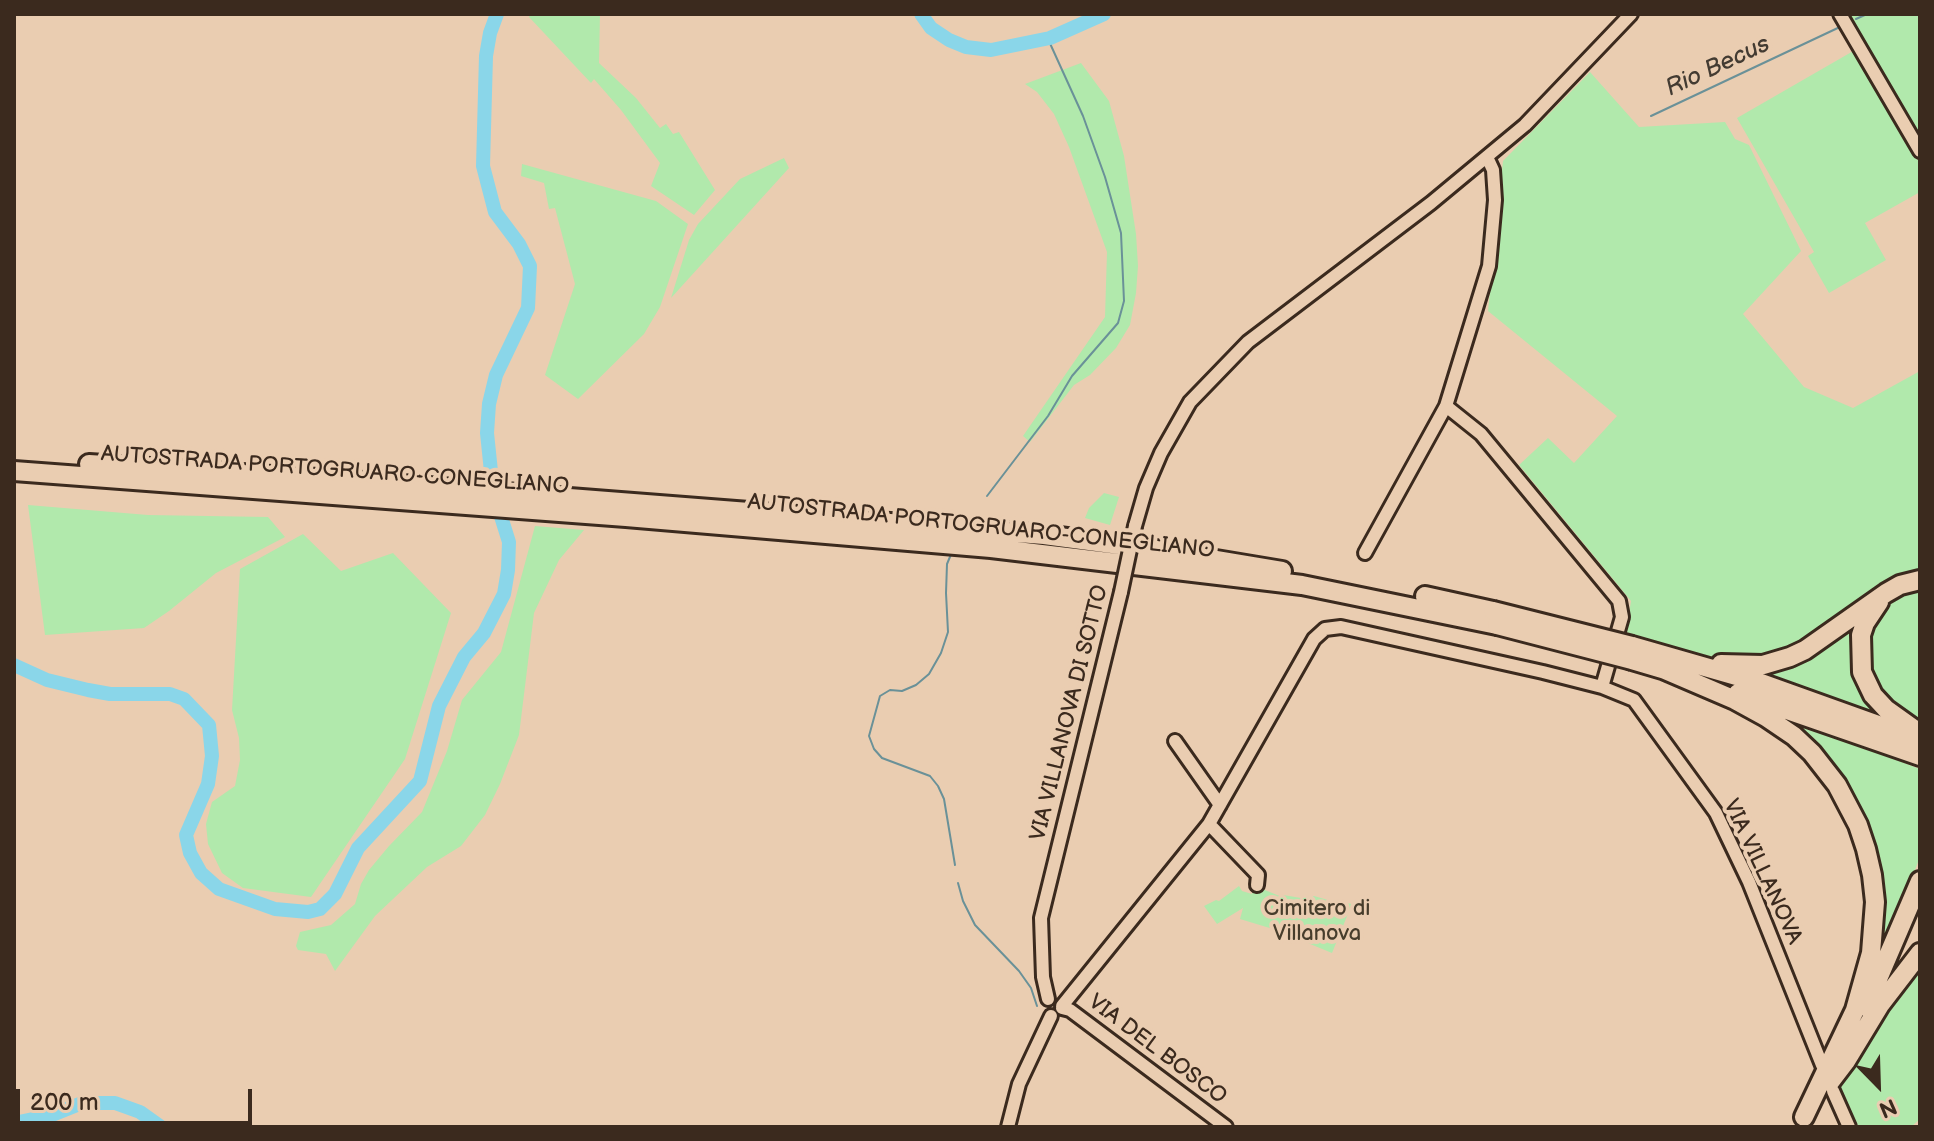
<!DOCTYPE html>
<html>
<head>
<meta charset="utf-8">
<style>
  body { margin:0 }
  #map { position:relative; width:1934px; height:1141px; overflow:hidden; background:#eacdb1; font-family:"Balsamiq Sans",sans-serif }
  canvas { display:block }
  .frame { position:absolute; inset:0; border:16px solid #3b2a1e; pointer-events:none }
  .north { position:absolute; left:1838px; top:1045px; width:80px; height:80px; -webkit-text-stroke:6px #eacdb1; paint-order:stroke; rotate:157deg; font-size:22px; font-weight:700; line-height:32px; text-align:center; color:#3b2a1e }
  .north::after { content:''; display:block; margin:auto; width:28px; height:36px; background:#3b2a1e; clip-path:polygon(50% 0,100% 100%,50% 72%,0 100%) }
  .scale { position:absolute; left:16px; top:1089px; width:236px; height:36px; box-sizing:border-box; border:4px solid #3b2a1e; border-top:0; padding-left:10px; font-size:24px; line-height:28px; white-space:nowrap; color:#3b2a1e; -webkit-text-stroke:6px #eacdb1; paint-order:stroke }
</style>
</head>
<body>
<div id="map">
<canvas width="1934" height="1141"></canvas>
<div class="frame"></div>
<div class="north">N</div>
<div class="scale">200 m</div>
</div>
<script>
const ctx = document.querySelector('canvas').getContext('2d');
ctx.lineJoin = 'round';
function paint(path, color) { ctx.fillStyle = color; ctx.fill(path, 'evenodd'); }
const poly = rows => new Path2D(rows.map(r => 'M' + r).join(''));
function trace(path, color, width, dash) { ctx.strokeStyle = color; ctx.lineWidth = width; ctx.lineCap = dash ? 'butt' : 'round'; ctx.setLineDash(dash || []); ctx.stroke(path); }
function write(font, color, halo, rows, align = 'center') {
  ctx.font = font + ' "Balsamiq Sans",sans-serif'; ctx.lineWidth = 8; ctx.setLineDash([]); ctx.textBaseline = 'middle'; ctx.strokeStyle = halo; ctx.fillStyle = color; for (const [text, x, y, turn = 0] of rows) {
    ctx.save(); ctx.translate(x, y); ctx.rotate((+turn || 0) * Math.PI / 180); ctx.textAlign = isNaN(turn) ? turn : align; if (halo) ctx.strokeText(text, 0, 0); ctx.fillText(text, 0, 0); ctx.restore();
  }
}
const green = poly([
  [530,14,600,14,599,63,636,98,660,128,666,124,673,134,679,132,715,190,694,215,651,186,660,163,621,110,594,79,591,83,529,17],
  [1849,14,1920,14,1920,137,1858,29],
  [1855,50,1920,164,1920,192,1865,223,1886,260,1829,293,1808,256,1814,252,1737,118],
  [1081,63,1109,101,1124,156,1136,234,1138,266,1136,293,1130,325,1116,348,1090,375,1074,385,1030,442,1023,436,1105,317,1107,252,1069,147,1054,114,1037,92,1025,84],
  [1590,72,1639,127,1725,122,1735,139,1749,145,1801,251,1743,314,1804,387,1853,408,1920,371,1920,574,1809,644,1756,663,1710,658,1663,646,1626,632,1631,601,1519,465,1548,438,1574,463,1617,416,1488,311,1503,161],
  [784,158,789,168,671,298,689,240,698,224,740,179],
  [522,164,656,201,688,224,660,307,644,334,578,399,545,375,575,284,555,208,549,209,544,183,521,176],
  [1104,493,1119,497,1110,525,1085,518,1089,508],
  [28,505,148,515,268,517,285,537,216,573,169,611,144,628,45,635],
  [535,526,584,530,559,560,534,613,519,735,500,784,485,815,461,846,427,867,375,916,335,971,326,954,298,950,296,946,300,932,331,925,355,904,361,884,369,870,389,846,422,812,447,751,462,700,501,652],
  [303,534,341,571,393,553,451,613,405,759,311,897,243,888,222,873,208,844,206,824,212,802,235,786,240,760,239,738,232,710,240,569],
  [1920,590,1920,725,1874,688,1864,662,1866,632,1887,603,1904,593],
  [1862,615,1852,648,1895,723,1748,673,1788,667,1812,657],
  [1763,709,1920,769,1920,857,1867,992,1879,905,1849,798],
  [1239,886,1242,891,1252,894,1255,886,1282,897,1283,895,1301,898,1314,896,1345,905,1346,903,1352,904,1332,953,1298,939,1296,936,1240,919,1243,908,1217,924,1204,906,1216,900,1219,901],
  [1920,962,1920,1119,1911,1127,1859,1127,1837,1089]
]);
const stream = poly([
  [1856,19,1867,14],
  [1651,116,1842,26],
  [987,496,1048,416,1072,376,1118,323,1124,301,1121,233,1105,177,1083,116,1048,39],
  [952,552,947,564,946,593,948,632,941,653,929,674,916,685,902,691,890,690,880,696,869,736,874,749,882,758,930,776,938,786,944,799,955,865],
  [958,883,963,901,975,925,1019,971,1031,988,1037,1006],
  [1127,1061,1214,1127]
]);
const river = poly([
  [921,14,931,28,949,40,966,47,991,50,1050,38,1104,14],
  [14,665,47,680,88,690,110,694,170,694,184,699,209,725,212,756,208,784,186,835,190,853,201,873,219,889,275,909,308,912,320,909,335,894,358,848,420,781,439,706,464,657,484,633,504,594,508,570,509,542,493,491,487,433,489,404,496,375,528,308,530,266,519,244,495,212,483,166,486,56,490,33,497,14],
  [14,1123,52,1115,82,1103,115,1103,140,1112,161,1127]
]);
const minor = poly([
  [1840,14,1920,151],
  [1446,406,1481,434,1619,601,1622,617,1602,687],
  [1135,526,1146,488,1161,453,1190,402,1248,342,1431,203,1525,125,1631,14],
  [1365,553,1446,406,1489,266,1495,200,1493,170,1487,157],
  [1175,741,1220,805],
  [1209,824,1258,875,1257,885],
  [1048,999,1043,977,1041,918,1121,592],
  [1062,1006,1209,824,1314,639,1325,629,1341,627,1543,672,1602,687,1634,700,1716,813,1749,882,1822,1065],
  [1062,1008,1070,1010,1226,1127],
  [1833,1091,1849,1127],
  [1008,1127,1019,1084,1051,1016]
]);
const highway = poly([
  [89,464,364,482,1044,535,1150,549,1282,571],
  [14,471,626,517,991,548,1302,585,1497,625],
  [1425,596,1493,611],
  [1879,602,1865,623,1861,635,1862,672,1873,695,1886,709,1914,729],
  [1632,646,1761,683,1920,740],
  [1632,660,1676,673],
  [1721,664,1763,665,1790,657,1805,650,1886,593,1900,585,1920,580],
  [1665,670,1735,700,1766,717,1794,736,1812,753,1837,785,1858,825,1866,849,1872,875,1875,902,1871,953,1855,1010,1804,1117],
  [1738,693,1920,756],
  [1866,1007,1920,881],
  [1830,1082,1846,1061,1880,1005,1920,953]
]);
const minorBridge = poly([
  [1121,592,1135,526]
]);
const highwayBridge = poly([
  [1493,611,1632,646],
  [1497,625,1632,660]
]);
const streetNames = [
  ["AUTOSTRADA PORTOGRUARO-CONEGLIANO",335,471,4],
  ["AUTOSTRADA PORTOGRUARO-CONEGLIANO",981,527,6],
  ["VIA VILLANOVA DI SOTTO",1070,713,-76],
  ["VIA VILLANOVA",1762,872,65],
  ["VIA DEL BOSCO",1157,1050,37]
];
const parkNames = [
  ["Cimitero di",1317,909],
  ["Villanova",1317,934]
];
const waterNames = [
  ["Rio Becus",1718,67,-25]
];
paint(green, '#b1e9ac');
trace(stream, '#6a9198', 2);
trace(river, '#8ad6e9', 14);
trace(minor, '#3b2a1e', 18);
trace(highway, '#3b2a1e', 24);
trace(minor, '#eacdb1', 12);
trace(highway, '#eacdb1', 18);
trace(minorBridge, '#3b2a1e', 18, []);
trace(highwayBridge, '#3b2a1e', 24, []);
trace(minorBridge, '#eacdb1', 12);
trace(highwayBridge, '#eacdb1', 18);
write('22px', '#3b2a1e', '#eacdb1', streetNames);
write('22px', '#473d2c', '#eacdb1', parkNames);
write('italic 24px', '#433b32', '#eacdb1', waterNames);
</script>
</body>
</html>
